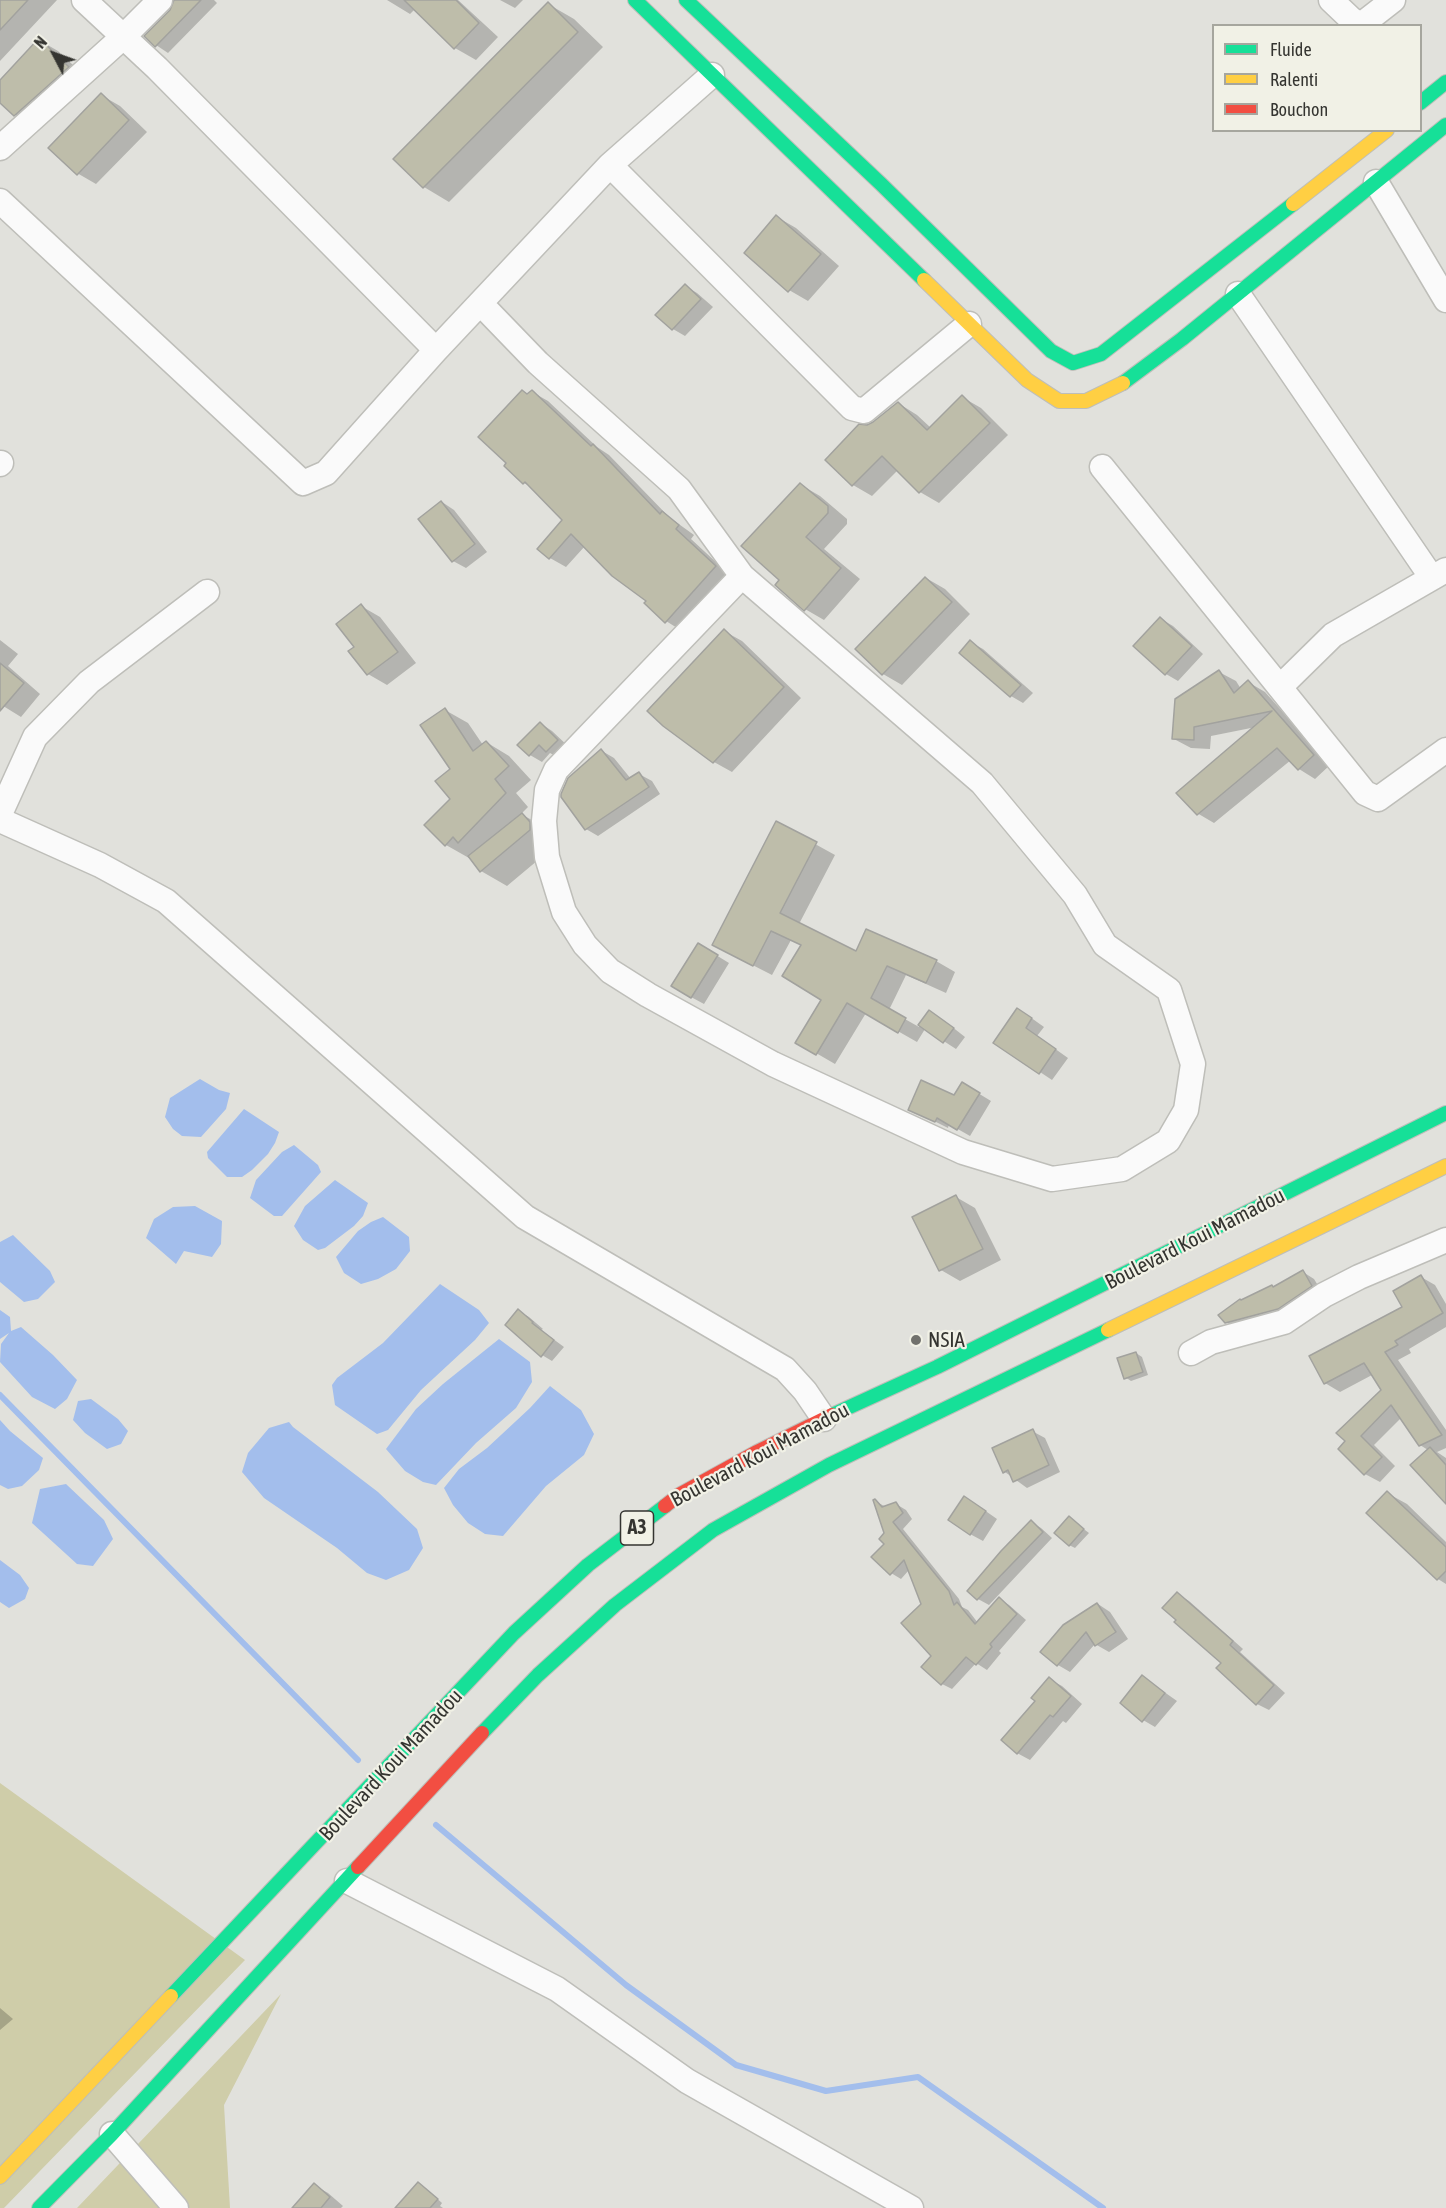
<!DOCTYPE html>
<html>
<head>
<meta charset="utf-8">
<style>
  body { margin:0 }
  #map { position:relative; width:1446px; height:2208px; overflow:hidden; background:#e1e1dc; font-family:"Asap Condensed",sans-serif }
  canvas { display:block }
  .legend { position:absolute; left:1212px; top:24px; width:210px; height:108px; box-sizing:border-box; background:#f1f1e6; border:2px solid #a6a69e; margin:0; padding:8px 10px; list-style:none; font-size:18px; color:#353531 }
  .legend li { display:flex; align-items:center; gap:12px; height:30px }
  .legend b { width:30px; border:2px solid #a6a69e }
  .north { position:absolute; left:24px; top:24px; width:60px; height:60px; -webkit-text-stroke:4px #f1f1e6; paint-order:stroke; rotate:311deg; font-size:16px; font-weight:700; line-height:24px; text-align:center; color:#353531 }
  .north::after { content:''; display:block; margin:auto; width:21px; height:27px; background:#353531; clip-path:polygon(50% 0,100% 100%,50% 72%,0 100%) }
</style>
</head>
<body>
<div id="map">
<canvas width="1446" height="2208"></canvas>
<ul class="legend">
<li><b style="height:8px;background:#16e098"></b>Fluide</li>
<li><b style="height:8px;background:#ffcf43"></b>Ralenti</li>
<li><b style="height:8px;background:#f24e42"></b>Bouchon</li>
</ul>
<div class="north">N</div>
</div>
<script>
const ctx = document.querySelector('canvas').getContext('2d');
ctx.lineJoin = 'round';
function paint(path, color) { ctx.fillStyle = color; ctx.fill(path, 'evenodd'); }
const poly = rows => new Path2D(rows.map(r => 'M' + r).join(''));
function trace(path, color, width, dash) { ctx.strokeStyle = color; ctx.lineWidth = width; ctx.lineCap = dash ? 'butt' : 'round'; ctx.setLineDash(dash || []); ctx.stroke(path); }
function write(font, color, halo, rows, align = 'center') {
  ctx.font = font + ' "Asap Condensed",sans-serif'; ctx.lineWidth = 4.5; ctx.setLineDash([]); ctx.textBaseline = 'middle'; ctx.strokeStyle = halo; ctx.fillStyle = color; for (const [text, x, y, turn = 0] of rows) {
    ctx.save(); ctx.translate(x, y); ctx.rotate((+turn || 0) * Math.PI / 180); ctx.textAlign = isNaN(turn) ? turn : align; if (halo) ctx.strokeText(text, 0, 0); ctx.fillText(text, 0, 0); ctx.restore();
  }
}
const green = poly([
  [0,1783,245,1960,4,2208,0,2208],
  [281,1994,224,2105,230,2208,77,2208]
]);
const water = poly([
  [200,1079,219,1090,230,1093,226,1109,201,1137,182,1136,173,1129,165,1117,170,1098],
  [244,1109,279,1132,275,1143,268,1154,252,1170,242,1177,227,1177,208,1158,207,1152],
  [294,1145,318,1165,321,1172,282,1216,274,1216,250,1198,256,1180,282,1152],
  [335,1180,368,1203,363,1216,354,1226,325,1248,318,1250,303,1240,294,1226,305,1206],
  [195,1206,222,1221,221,1244,212,1257,184,1251,176,1264,146,1238,154,1219,173,1207],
  [383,1217,409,1237,410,1251,396,1269,378,1279,361,1284,344,1273,336,1257,358,1231,371,1222],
  [13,1235,50,1271,55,1282,38,1299,24,1302,0,1282,0,1242],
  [440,1284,479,1310,489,1323,475,1340,421,1390,388,1430,377,1434,335,1405,332,1385,337,1378,383,1343],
  [0,1310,10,1317,11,1331,21,1327,53,1355,77,1380,67,1399,55,1409,32,1397,0,1362,1,1344,9,1333,0,1339],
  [499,1339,530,1362,532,1382,516,1408,476,1443,436,1485,423,1482,405,1471,386,1449,416,1409,443,1384],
  [550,1386,581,1410,594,1434,584,1455,546,1486,503,1536,485,1534,468,1523,453,1505,444,1488,459,1469,487,1448,530,1408],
  [91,1399,118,1419,128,1431,121,1444,107,1449,85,1433,73,1420,78,1401],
  [0,1420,10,1431,43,1458,39,1470,22,1486,8,1489,0,1485],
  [289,1422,293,1427,378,1492,417,1529,423,1548,409,1570,386,1580,367,1573,337,1548,264,1498,242,1472,248,1453,269,1428],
  [66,1484,104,1520,113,1539,93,1566,77,1564,32,1523,40,1489],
  [0,1560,20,1575,29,1588,25,1599,9,1608,0,1602]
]);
const shadow = poly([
  [0,0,57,0,0,61],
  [175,0,214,0,217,3,168,53,156,45],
  [387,0,458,0,498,37,476,60,455,48,415,9,410,14],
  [500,0,523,0,515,8],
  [548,4,574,19,603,47,449,202,424,187],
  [39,40,58,51,87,78,34,126,15,115,0,101,0,82],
  [101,95,120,106,147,132,96,184,77,173],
  [777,217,796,228,839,266,808,301,789,290],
  [685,286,697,293,713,307,685,336,673,329],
  [523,391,529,395,532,392,548,401,597,447,609,455,669,517,694,535,691,539,731,576,682,631,666,621,648,600,585,546,566,567,550,558,539,549,564,520,531,487,524,483],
  [962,397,981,408,1008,435,939,503,920,492,898,470,872,496,853,485,827,460,898,403,917,415,931,428],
  [801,485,820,496,847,519,847,524,824,549,860,579,824,620,805,609,781,580],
  [442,502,454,510,487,552,466,568,453,561],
  [926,578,945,589,970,614,902,685,883,674,857,649],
  [361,606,380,617,416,663,387,685,368,674],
  [1161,619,1173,626,1203,654,1178,681,1166,674],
  [724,631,742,641,801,698,732,772,714,762],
  [0,640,18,654,8,666,40,694,21,717,0,704],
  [970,642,983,649,1033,693,1023,703,1011,696,961,653],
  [1219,672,1236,681,1241,689,1248,682,1265,692,1330,765,1315,779,1299,769,1291,760,1214,823,1197,813,1256,727,1211,736,1210,749,1191,748,1174,739],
  [445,710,468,723,483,745,486,742,509,756,531,780,516,793,528,807,521,814,548,829,556,845,507,886,481,871,470,856,469,858,446,845,452,799,452,770],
  [540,723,552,731,570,748,559,758,550,753,542,762,530,755],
  [602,751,614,758,631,779,639,774,652,781,660,794,598,836,586,829],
  [777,823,835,855,799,924,857,953,936,961,955,972,946,993,906,975,889,1010,919,1027,930,1012,942,1019,965,1037,956,1049,925,1029,917,1042,866,1013,835,1064,797,1042,823,1000,802,946,791,940,772,975,733,955],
  [711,952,729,963,704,1004,691,997],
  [1030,1017,1044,1027,1037,1036,1068,1058,1052,1080,995,1042],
  [963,1084,991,1101,970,1136,949,1124,948,1128,910,1109,955,1097],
  [956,1197,975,1208,1001,1260,960,1281,941,1270],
  [1303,1272,1314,1279,1322,1292,1289,1314,1237,1329,1226,1322,1272,1286,1275,1288],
  [1421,1277,1435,1285,1446,1304,1446,1327,1409,1349,1411,1353,1398,1360,1446,1430,1446,1448,1437,1452,1446,1458,1446,1502,1428,1450,1420,1445,1401,1418,1374,1445,1395,1466,1380,1482,1365,1474,1340,1449,1383,1390,1372,1375,1340,1392,1325,1383,1311,1357,1404,1307],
  [519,1311,529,1317,543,1329,541,1330,564,1347,552,1361,542,1355],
  [1136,1353,1142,1357,1148,1375,1131,1381,1125,1377],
  [1032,1431,1045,1438,1060,1472,1027,1488,1005,1472],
  [1387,1493,1407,1504,1446,1542,1446,1584,1438,1579],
  [875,1501,886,1507,896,1504,906,1510,912,1519,903,1529,959,1599,962,1607,968,1610,978,1623,999,1599,1009,1605,1026,1620,999,1651,1001,1653,987,1670,976,1663,952,1689,942,1684,933,1656,923,1605,909,1570,901,1579,891,1573,886,1534],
  [977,1505,997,1519,983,1541,970,1534],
  [1069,1518,1089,1533,1075,1548,1069,1545],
  [1031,1522,1041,1528,1052,1538,989,1605,978,1599],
  [1178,1594,1189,1601,1243,1649,1240,1652,1285,1693,1269,1710,1257,1704,1223,1663],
  [1098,1604,1110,1612,1128,1639,1109,1652,1095,1644,1070,1672,1058,1665],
  [1143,1677,1177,1701,1155,1727,1143,1720],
  [1049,1679,1062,1686,1082,1704,1066,1723,1063,1721,1030,1760,1017,1753,1037,1701],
  [0,2008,13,2019,0,2030],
  [314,2185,328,2193,343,2206,341,2208,294,2208],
  [424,2187,442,2203,440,2206,443,2208,409,2208]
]);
const stream = poly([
  [0,1395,358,1760],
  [436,1825,626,1985,736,2065,826,2091,918,2077,1103,2208]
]);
const building = poly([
  [0,0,28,0,0,30,0,0],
  [174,0,201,0,155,47,144,36,170,10,174,0],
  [404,0,456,0,479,23,454,49,404,0],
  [548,2,578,32,423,188,393,159,548,2],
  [39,38,69,67,14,116,0,103,0,80,39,38],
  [101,93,129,120,77,175,48,148,101,93],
  [776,215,821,254,788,292,744,253,776,215],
  [685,284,701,299,672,330,655,315,685,284],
  [522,390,527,394,532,390,591,446,593,444,660,514,662,511,679,525,676,529,716,566,665,623,644,603,646,601,612,576,571,534,549,559,537,549,562,520,525,482,523,484,504,466,506,463,478,437,522,390],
  [962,395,990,423,919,493,882,456,852,486,825,460,859,424,867,425,873,422,898,402,927,430,962,395],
  [800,483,828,506,828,513,806,537,841,568,804,611,775,585,779,580,741,546,800,483],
  [441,501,475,544,452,562,418,519,441,501],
  [925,577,952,602,882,675,855,649,925,577],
  [361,604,398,652,367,675,348,651,354,647,336,624,361,604],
  [1160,617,1192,646,1165,675,1133,646,1160,617],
  [724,629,784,687,713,763,663,726,647,711,724,629],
  [970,640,1021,685,1010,697,959,653,970,640],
  [0,663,24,683,0,711,0,663],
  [1219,670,1234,693,1248,680,1314,755,1298,770,1277,748,1197,815,1176,793,1272,711,1194,727,1194,740,1172,739,1175,699,1219,670],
  [445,708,473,751,486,741,509,766,495,779,506,793,458,843,453,837,445,846,424,825,450,799,435,781,450,769,420,725,445,708],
  [540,722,558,740,546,752,539,745,529,756,517,745,540,722],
  [601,749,626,780,639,772,649,787,585,830,561,797,561,794,568,778,601,749],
  [522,813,530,822,530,830,480,872,468,856,522,813],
  [776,821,817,842,780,913,856,951,866,929,937,960,926,983,887,966,871,998,906,1018,898,1033,847,1003,816,1055,795,1043,821,1000,782,976,801,945,771,931,753,966,712,945,776,821],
  [698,943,718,955,691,998,671,986,698,943],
  [1017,1008,1032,1018,1026,1028,1056,1049,1039,1074,993,1043,1017,1008],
  [929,1010,954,1028,943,1043,918,1025,929,1010],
  [921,1080,954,1095,962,1082,980,1093,957,1130,937,1118,935,1122,908,1110,921,1080],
  [956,1195,983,1249,939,1271,912,1217,956,1195],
  [1303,1270,1312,1286,1278,1309,1225,1323,1218,1315,1240,1299,1241,1300,1272,1285,1273,1287,1303,1270],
  [1421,1275,1443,1313,1395,1341,1398,1345,1385,1352,1442,1435,1419,1446,1391,1405,1361,1436,1382,1457,1364,1475,1338,1449,1345,1441,1336,1433,1381,1390,1364,1363,1324,1384,1309,1356,1402,1307,1393,1291,1421,1275],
  [518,1309,533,1322,532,1323,554,1340,541,1357,505,1325,518,1309],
  [1136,1352,1143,1372,1124,1379,1117,1358,1136,1352],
  [1033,1429,1049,1465,1013,1482,1008,1470,1003,1473,992,1448,1033,1429],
  [1430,1447,1446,1465,1446,1504,1410,1465,1430,1447],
  [1387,1491,1446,1547,1446,1571,1437,1580,1366,1513,1387,1491],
  [964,1496,986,1511,970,1535,948,1520,964,1496],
  [875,1499,882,1507,896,1502,903,1513,893,1522,949,1591,954,1605,957,1602,975,1624,999,1597,1017,1614,990,1644,992,1647,976,1665,966,1657,941,1685,921,1667,931,1656,901,1623,921,1604,904,1560,890,1575,871,1557,884,1544,879,1539,884,1533,873,1500,875,1499],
  [1069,1516,1084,1529,1069,1546,1054,1533,1069,1516],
  [1031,1520,1043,1532,977,1600,967,1591,1001,1551,1031,1520],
  [1177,1592,1233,1641,1230,1645,1274,1685,1256,1705,1216,1668,1221,1663,1174,1622,1176,1620,1162,1608,1177,1592],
  [1097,1603,1116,1632,1095,1646,1086,1632,1057,1666,1040,1652,1063,1625,1097,1603],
  [1142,1675,1165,1693,1142,1722,1120,1703,1142,1675],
  [1049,1677,1071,1696,1053,1717,1050,1715,1017,1754,1001,1740,1035,1701,1031,1698,1049,1677],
  [418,2182,438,2199,430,2208,395,2208,418,2182],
  [314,2183,330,2197,321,2208,292,2208,314,2183]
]);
const street = poly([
  [84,0,157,68,436,350,610,165,712,75],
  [1331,0,1351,19,1361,25,1393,0],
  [0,148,123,37,160,0],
  [610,165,852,408,864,411,969,324],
  [1376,182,1446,300],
  [0,201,303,483,326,473,436,350],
  [1238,294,1432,578],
  [481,304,538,363,679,489,742,576,982,783,1075,895,1105,945,1169,990,1193,1064,1186,1110,1168,1141,1122,1169,1052,1179,963,1152,773,1064,648,995,610,971,585,945,564,912,547,857,544,821,547,790,556,770,742,576],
  [0,464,1,463],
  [1102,467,1365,793,1378,799,1446,750],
  [1280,687,1333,635,1446,570],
  [0,814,35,737,89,682,207,592],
  [0,820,100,865,166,901,525,1217,785,1369,805,1391,824,1419],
  [1191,1353,1211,1342,1284,1322,1324,1295,1359,1277,1446,1240],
  [347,1881,557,1989,687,2081,911,2208],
  [112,2134,176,2208]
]);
const fast = poly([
  [635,0,924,280],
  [686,0,881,184,1051,351,1073,363,1101,354,1293,204],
  [1420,103,1446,82],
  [1123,383,1182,339,1446,125],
  [832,1415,937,1367,1446,1113],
  [482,1733,538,1675,615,1605,713,1530,829,1465,1108,1330],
  [171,1996,514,1633,588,1565,665,1506],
  [39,2208,112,2134,358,1867]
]);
const slow = poly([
  [1293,204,1387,130],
  [924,280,1027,380,1059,401,1086,401,1123,383],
  [1108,1330,1446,1166],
  [0,2177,171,1996]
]);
const jam = poly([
  [665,1506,679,1495,757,1452,832,1415],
  [358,1867,482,1733]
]);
const markers = [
  [916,1340,6,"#71716d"]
];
const shields = [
  [637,1528,33]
];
const shieldNames = [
  ["A3",637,1528]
];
const streetNames = [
  ["Boulevard Koui Mamadou",1195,1239,-27],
  ["Boulevard Koui Mamadou",760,1455,-28],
  ["Boulevard Koui Mamadou",391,1765,-47]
];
const poiNames = [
  ["NSIA",928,1340]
];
paint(green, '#cfcda9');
paint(water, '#a3beec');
paint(shadow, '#0003');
trace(stream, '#a3beec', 6);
paint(building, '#bebdaa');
trace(building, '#a2a29e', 1.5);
trace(street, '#bebeb9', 27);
trace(fast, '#bebeb9', 16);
trace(slow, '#bebeb9', 16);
trace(jam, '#bebeb9', 16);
trace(street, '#fafafa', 24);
trace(fast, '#16e098', 14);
trace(slow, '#ffcf43', 14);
trace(jam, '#f24e42', 14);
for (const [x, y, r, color] of markers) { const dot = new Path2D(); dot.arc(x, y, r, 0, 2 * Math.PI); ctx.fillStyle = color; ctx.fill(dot); trace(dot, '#f1f1e6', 2); }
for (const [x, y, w] of shields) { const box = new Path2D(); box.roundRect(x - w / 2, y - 17, w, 34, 4.5); ctx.fillStyle = '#f1f1e6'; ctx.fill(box); trace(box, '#353531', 1.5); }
write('bold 20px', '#353531', null, shieldNames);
write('21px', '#353531', '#f1f1e6', streetNames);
write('21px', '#353531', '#f1f1e6', poiNames, 'left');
</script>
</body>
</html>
